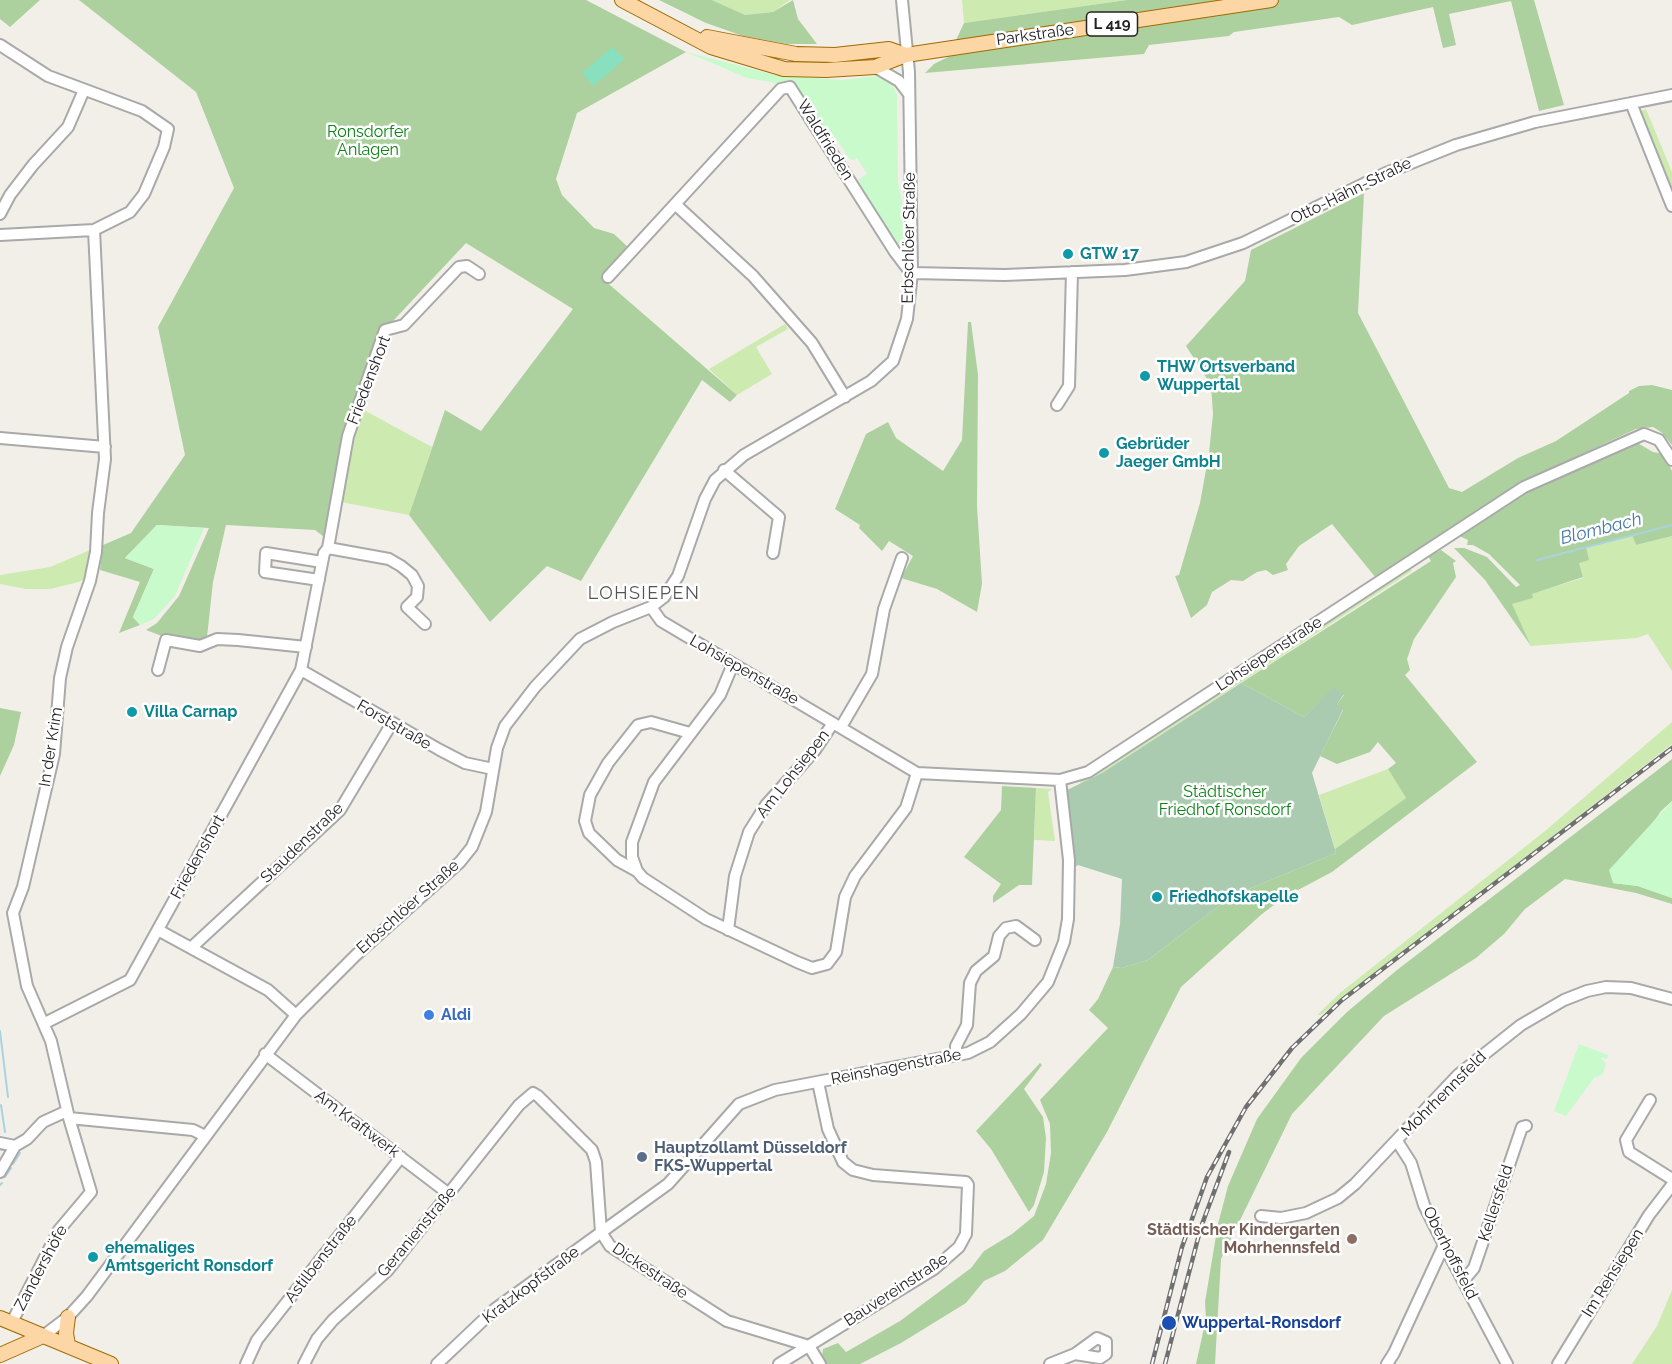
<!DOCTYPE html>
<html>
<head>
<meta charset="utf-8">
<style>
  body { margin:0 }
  canvas { display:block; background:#f2efe9 }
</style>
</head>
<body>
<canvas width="1672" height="1364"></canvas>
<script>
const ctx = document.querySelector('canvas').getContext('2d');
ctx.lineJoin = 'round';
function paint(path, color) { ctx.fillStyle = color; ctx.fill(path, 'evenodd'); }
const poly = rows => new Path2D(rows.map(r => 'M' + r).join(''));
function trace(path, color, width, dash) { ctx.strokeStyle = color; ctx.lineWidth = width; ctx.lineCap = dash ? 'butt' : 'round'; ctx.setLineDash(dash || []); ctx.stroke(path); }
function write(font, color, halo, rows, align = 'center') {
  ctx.font = font + ' Raleway,sans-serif'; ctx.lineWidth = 5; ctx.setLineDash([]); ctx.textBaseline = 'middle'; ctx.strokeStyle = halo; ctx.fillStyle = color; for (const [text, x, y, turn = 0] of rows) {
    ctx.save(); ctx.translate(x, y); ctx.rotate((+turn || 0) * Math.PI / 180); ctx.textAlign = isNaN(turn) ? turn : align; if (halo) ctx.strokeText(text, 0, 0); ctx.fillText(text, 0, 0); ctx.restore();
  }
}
const grass = poly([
  [712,0,790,0,773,12,745,15],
  [962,0,1127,0,964,23],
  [1646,109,1672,172,1672,196,1639,116,1640,111],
  [785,324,788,329,756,347,772,374,737,395,709,369],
  [362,409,432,447,409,515,341,502,353,433],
  [1632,535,1636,545,1672,536,1672,671,1648,634,1637,638,1531,646,1511,604,1532,598,1531,594,1583,578,1579,563,1586,547],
  [90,550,85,579,79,582,50,589,26,589,0,584,0,575,50,567],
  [1410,566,1412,571,1102,773,1081,784,1079,780],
  [1672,722,1672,744,1321,1015,1317,1015,1341,992,1545,831],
  [1388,769,1406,798,1335,849,1319,795],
  [1036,788,1052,789,1048,792,1055,841,1034,840],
  [1672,1290,1672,1364,1632,1364,1657,1326]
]);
const forest = poly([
  [0,0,40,0,10,27,0,19],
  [79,0,586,0,686,52,577,113,556,179,562,195,594,228,614,234,630,249,603,279,737,395,730,402,702,380,581,581,547,566,490,622,409,515,445,410,481,431,573,309,466,243,393,321,353,433,341,502,324,537,315,530,226,525,213,582,207,637,198,642,167,638,146,630,157,623,179,596,209,528,157,525,125,558,154,569,133,617,140,625,119,633,140,582,100,570,103,545,131,533,185,455,158,327,234,188,196,92],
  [659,0,712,0,745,15,773,12,793,0,798,19,817,44,787,44,743,36,706,23],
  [1127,0,1534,0,1564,105,1539,111,1511,1,1449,14,1456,45,1443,48,1433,7,1352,25,1339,17,1234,32,1229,36,1149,45,1144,54,925,73,934,64,948,57,964,23],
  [1364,193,1358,313,1449,488,1462,492,1518,458,1556,441,1629,393,1629,391,1639,386,1652,385,1672,390,1672,445,1661,432,1653,427,1636,429,1519,483,1376,578,1332,524,1299,546,1286,564,1288,570,1273,575,1266,570,1257,572,1243,581,1231,580,1212,592,1207,605,1191,618,1175,576,1179,575,1200,503,1209,453,1213,414,1211,385,1186,346,1245,281,1251,250],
  [968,322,971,322,978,375,977,506,982,584,977,612,937,589,901,578,913,556,889,541,882,551,859,528,860,525,835,509,866,434,888,422,896,438,943,471,962,440],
  [1634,441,1653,452,1664,454,1672,471,1672,536,1636,545,1632,535,1586,547,1589,560,1579,563,1583,577,1532,594,1533,598,1512,604,1531,646,1485,580,1454,548,1464,548,1487,557,1516,587,1520,585,1489,554,1473,545,1467,545,1468,540,1457,535,1528,488],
  [1441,550,1456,561,1453,563,1456,577,1414,639,1407,659,1410,670,1405,675,1477,762,1332,872,1298,890,1295,889,1262,914,1181,987,1107,1132,1043,1240,1005,1271,984,1281,966,1303,901,1343,860,1364,827,1364,822,1356,823,1349,838,1343,846,1352,900,1321,971,1268,984,1251,1012,1234,1034,1216,1046,1184,1051,1153,1050,1124,1040,1100,1108,1028,1089,1010,1098,999,1113,967,1122,968,1148,960,1232,896,1336,853,1335,849,1406,798,1388,769,1396,763,1378,742,1370,752,1337,764,1320,756,1343,710,1337,704,1344,695,1334,688,1304,717,1241,683,1431,561,1428,556],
  [0,708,21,712,14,745,0,776],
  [1672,759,1672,801,1661,811,1613,883,1638,886,1672,898,1672,904,1636,893,1565,879,1525,909,1504,934,1476,958,1384,1016,1292,1114,1221,1259,1215,1364,1196,1364,1206,1319,1205,1302,1218,1224,1228,1186,1257,1119,1301,1058,1347,1012,1397,970],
  [1002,786,1036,788,1032,885,1019,885,993,903,993,896,1001,884,964,857,1001,810],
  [1040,1063,1042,1065,1024,1089,1043,1117,1046,1138,1044,1172,1034,1205,1029,1212,991,1149,976,1131]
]);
const cemetery = poly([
  [1241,683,1304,717,1334,687,1344,694,1337,704,1343,709,1312,773,1336,853,1232,896,1148,960,1122,968,1113,967,1120,924,1122,879,1078,865,1075,867,1067,790,1102,773]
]);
const park = poly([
  [686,52,775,75,842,80,877,76,886,79,893,85,897,95,898,182,902,202,903,254,855,182,867,174,857,158,853,160,849,158,833,134,827,137,798,90,793,86,747,78],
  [157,525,204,528,175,596,154,619,140,625,133,617,154,569,125,558],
  [1672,801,1672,898,1638,886,1613,883,1609,870],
  [1579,1044,1608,1055,1607,1059,1600,1057,1606,1064,1602,1075,1594,1078,1566,1116,1554,1111]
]);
const pitch = poly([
  [612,47,625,59,593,86,582,73]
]);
const stream = poly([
  [1537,560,1672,525],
  [0,1031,8,1097],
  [1,1105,5,1132],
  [13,1164,20,1153],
  [5,1177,11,1168],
  [0,1185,2,1183]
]);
const minor = poly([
  [0,45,48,76,142,111,168,129,164,147,144,194,130,212,94,230,0,235],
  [875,67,899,81,909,94],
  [1631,103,1672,206],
  [675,204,753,276,812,343,845,397],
  [0,214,10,195,33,165,68,127,84,90],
  [912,273,1005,275,1125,270,1186,262,1243,243,1386,173,1456,145,1535,122,1672,95],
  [608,277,781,89,790,87,895,252,911,273],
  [1057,405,1069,386,1072,272],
  [0,438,105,447],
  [724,470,779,517,773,553],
  [328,548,389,559,401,566,412,575,418,586,417,597,407,607,425,624],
  [319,580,265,572,266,553,322,562],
  [651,607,661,621,917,773,1060,780,1088,772,1524,487,1644,434,1659,440,1672,460],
  [733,664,720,695,654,782,632,842,632,857,637,871,643,878,706,919,797,962,812,968,827,964,836,952,845,897,855,876,906,808,917,773],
  [158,670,166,640,200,646,217,639,238,640,306,647],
  [301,670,440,750,465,763,493,769],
  [841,727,872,674,884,609,902,558],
  [637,871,617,860,589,833,585,821,590,795,608,763,638,725,651,722,690,733],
  [158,930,268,990,296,1015],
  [728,930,735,876,749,832,766,805,815,750,833,723],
  [192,947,340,810,392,723],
  [45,1023,130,980,301,670,324,553,328,548,348,436,385,330,404,325,459,267,467,266,479,274],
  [265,1054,449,1194],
  [956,1056,956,1046,967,1025,970,983,976,971,994,956,999,936,1006,928,1016,926,1035,940],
  [1650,1100,1626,1140,1629,1152,1672,1179],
  [69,1118,193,1130,205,1136],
  [1397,1141,1411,1163,1424,1205,1444,1245,1507,1364],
  [0,1143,15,1146],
  [0,1172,15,1146,27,1139,43,1122,67,1111],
  [1261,1216,1281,1218,1306,1213,1338,1198,1355,1184,1458,1075,1521,1025,1564,1000,1587,991,1606,987,1631,988,1672,999],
  [1464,1280,1474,1268,1522,1127,1526,1126],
  [12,1322,59,1230,91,1192,69,1118,51,1041,27,986,13,913,23,887,54,754,60,678,67,647,90,581,96,552,98,513,105,459,94,230],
  [43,1336,68,1317,87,1296,296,1015,356,955,460,862,472,847,486,812,497,748,505,726,535,687,580,639,613,622,651,607,664,597,678,576,705,499,715,480,744,455,871,381,893,361,907,319,912,273,909,72,902,0],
  [246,1364,257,1340,401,1157],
  [304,1364,317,1339,333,1320,388,1270,519,1105,533,1093,538,1096,592,1150,596,1162,601,1232,610,1246,727,1321,809,1346,820,1364],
  [437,1364,495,1309,668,1184,739,1104,775,1090,968,1053,990,1042,1021,1014,1048,982,1064,942,1068,919,1069,860,1060,780],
  [779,1364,934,1269,959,1247,966,1234,968,1185,966,1182,873,1175,853,1170,843,1162,828,1129,818,1082],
  [1050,1364,1075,1354,1097,1338,1106,1342,1106,1354,1100,1358,1075,1354],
  [1387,1364,1394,1353,1444,1245],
  [1558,1364,1649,1215,1672,1185]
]);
const major = poly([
  [622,0,711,47,784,69,826,70,875,67,906,55,1271,0],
  [707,37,796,54,835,55,889,49,906,55],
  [0,1318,111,1364],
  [68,1345,66,1333,68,1317],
  [0,1355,43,1336]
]);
const rail = poly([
  [1152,1364,1182,1247,1207,1177,1246,1107,1292,1048,1342,1000,1672,748],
  [1165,1364,1201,1227,1229,1152]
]);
const markers = [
  [1068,254,6,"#0f9aa8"],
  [1145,376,6,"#0f9aa8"],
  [1104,453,6,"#0f9aa8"],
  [132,712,6,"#0f9aa8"],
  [1157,897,6,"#0f9aa8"],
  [429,1015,6,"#3f7fe0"],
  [642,1157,6,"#5c6f8a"],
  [1352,1239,6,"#8d6e63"],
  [93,1257,6,"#0f9aa8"],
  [1169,1323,8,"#1a4fb4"]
];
const shields = [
  [1112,24,51]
];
const shieldNames = [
  ["L 419",1112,24]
];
const streetNames = [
  ["Parkstraße",1035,35,-8],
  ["Waldfrieden",825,140,58],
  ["Otto-Hahn-Straße",1351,191,-26],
  ["Erbschlöer Straße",909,238,-89],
  ["Friedenshort",369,380,-69],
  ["Lohsiepenstraße",1269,654,-33],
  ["Lohsiepenstraße",744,670,30],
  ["Forststraße",394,725,30],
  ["In der Krim",51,747,-81],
  ["Am Lohsiepen",793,774,-52],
  ["Staudenstraße",302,843,-44],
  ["Friedenshort",198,857,-61],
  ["Erbschlöer Straße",408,907,-42],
  ["Reinshagenstraße",896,1067,-11],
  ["Mohrhennsfeld",1444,1094,-45],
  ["Am Kraftwerk",357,1124,37],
  ["Kellersfeld",1496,1203,-72],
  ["Geranienstraße",417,1232,-50],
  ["Oberhoffsfeld",1450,1253,63],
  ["Astilbenstraße",321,1259,-52],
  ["Zandershöfe",41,1268,-62],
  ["Dickestraße",650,1271,34],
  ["Im Rehsiepen",1613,1273,-58],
  ["Kratzkopfstraße",531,1285,-37],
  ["Bauvereinstraße",896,1290,-33]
];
const parkNames = [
  ["Ronsdorfer",368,132],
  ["Anlagen",368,150],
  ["Städtischer",1225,792],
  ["Friedhof Ronsdorf",1225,810]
];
const cultureNames = [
  ["GTW 17",1080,254],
  ["THW Ortsverband",1157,367],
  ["Wuppertal",1157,385],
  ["Gebrüder",1116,444],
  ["Jaeger GmbH",1116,462],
  ["Villa Carnap",144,712],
  ["Friedhofskapelle",1169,897],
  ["ehemaliges",105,1248],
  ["Amtsgericht Ronsdorf",105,1266]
];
const shopNames = [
  ["Aldi",441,1015]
];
const serviceNames = [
  ["Hauptzollamt Düsseldorf",654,1148],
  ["FKS-Wuppertal",654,1166]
];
const educationNames = [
  ["Städtischer Kindergarten",1340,1230],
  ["Mohrhennsfeld",1340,1248]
];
const transitNames = [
  ["Wuppertal-Ronsdorf",1182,1323]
];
const waterNames = [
  ["Blombach",1601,529,-14]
];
const neighbourhoodNames = [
  ["LOHSIEPEN",644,594]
];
paint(grass, '#cdebb0');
paint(forest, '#add19e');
paint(cemetery, '#aacbaf');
paint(park, '#c8facc');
paint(pitch, '#88e0be');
trace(stream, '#aad3df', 2);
trace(minor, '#a9a9a9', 14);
trace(major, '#a06b00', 16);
trace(minor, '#fff', 10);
trace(major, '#fcd6a4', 14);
trace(rail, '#707070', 4.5);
trace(rail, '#fff', 2, [7]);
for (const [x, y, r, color] of markers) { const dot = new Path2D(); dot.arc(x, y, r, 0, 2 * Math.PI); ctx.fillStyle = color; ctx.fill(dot); trace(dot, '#fff', 2); }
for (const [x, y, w] of shields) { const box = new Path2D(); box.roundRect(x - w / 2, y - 12, w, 24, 4.5); ctx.fillStyle = '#fff'; ctx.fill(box); trace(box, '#222', 1.5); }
write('bold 15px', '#222', null, shieldNames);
write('16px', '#222', '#fff', streetNames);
write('16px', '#0c8416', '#fff', parkNames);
write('bold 16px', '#0d838f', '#fff', cultureNames, 'left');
write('bold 16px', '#366cbe', '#fff', shopNames, 'left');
write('bold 16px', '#4e5e75', '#fff', serviceNames, 'left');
write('bold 16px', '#785e54', '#fff', educationNames, 'right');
write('bold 16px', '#164399', '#fff', transitNames, 'left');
write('italic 18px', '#4a7aab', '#fff', waterNames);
ctx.letterSpacing = '1.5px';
write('18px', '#555', '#fff', neighbourhoodNames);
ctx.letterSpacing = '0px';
</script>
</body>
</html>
